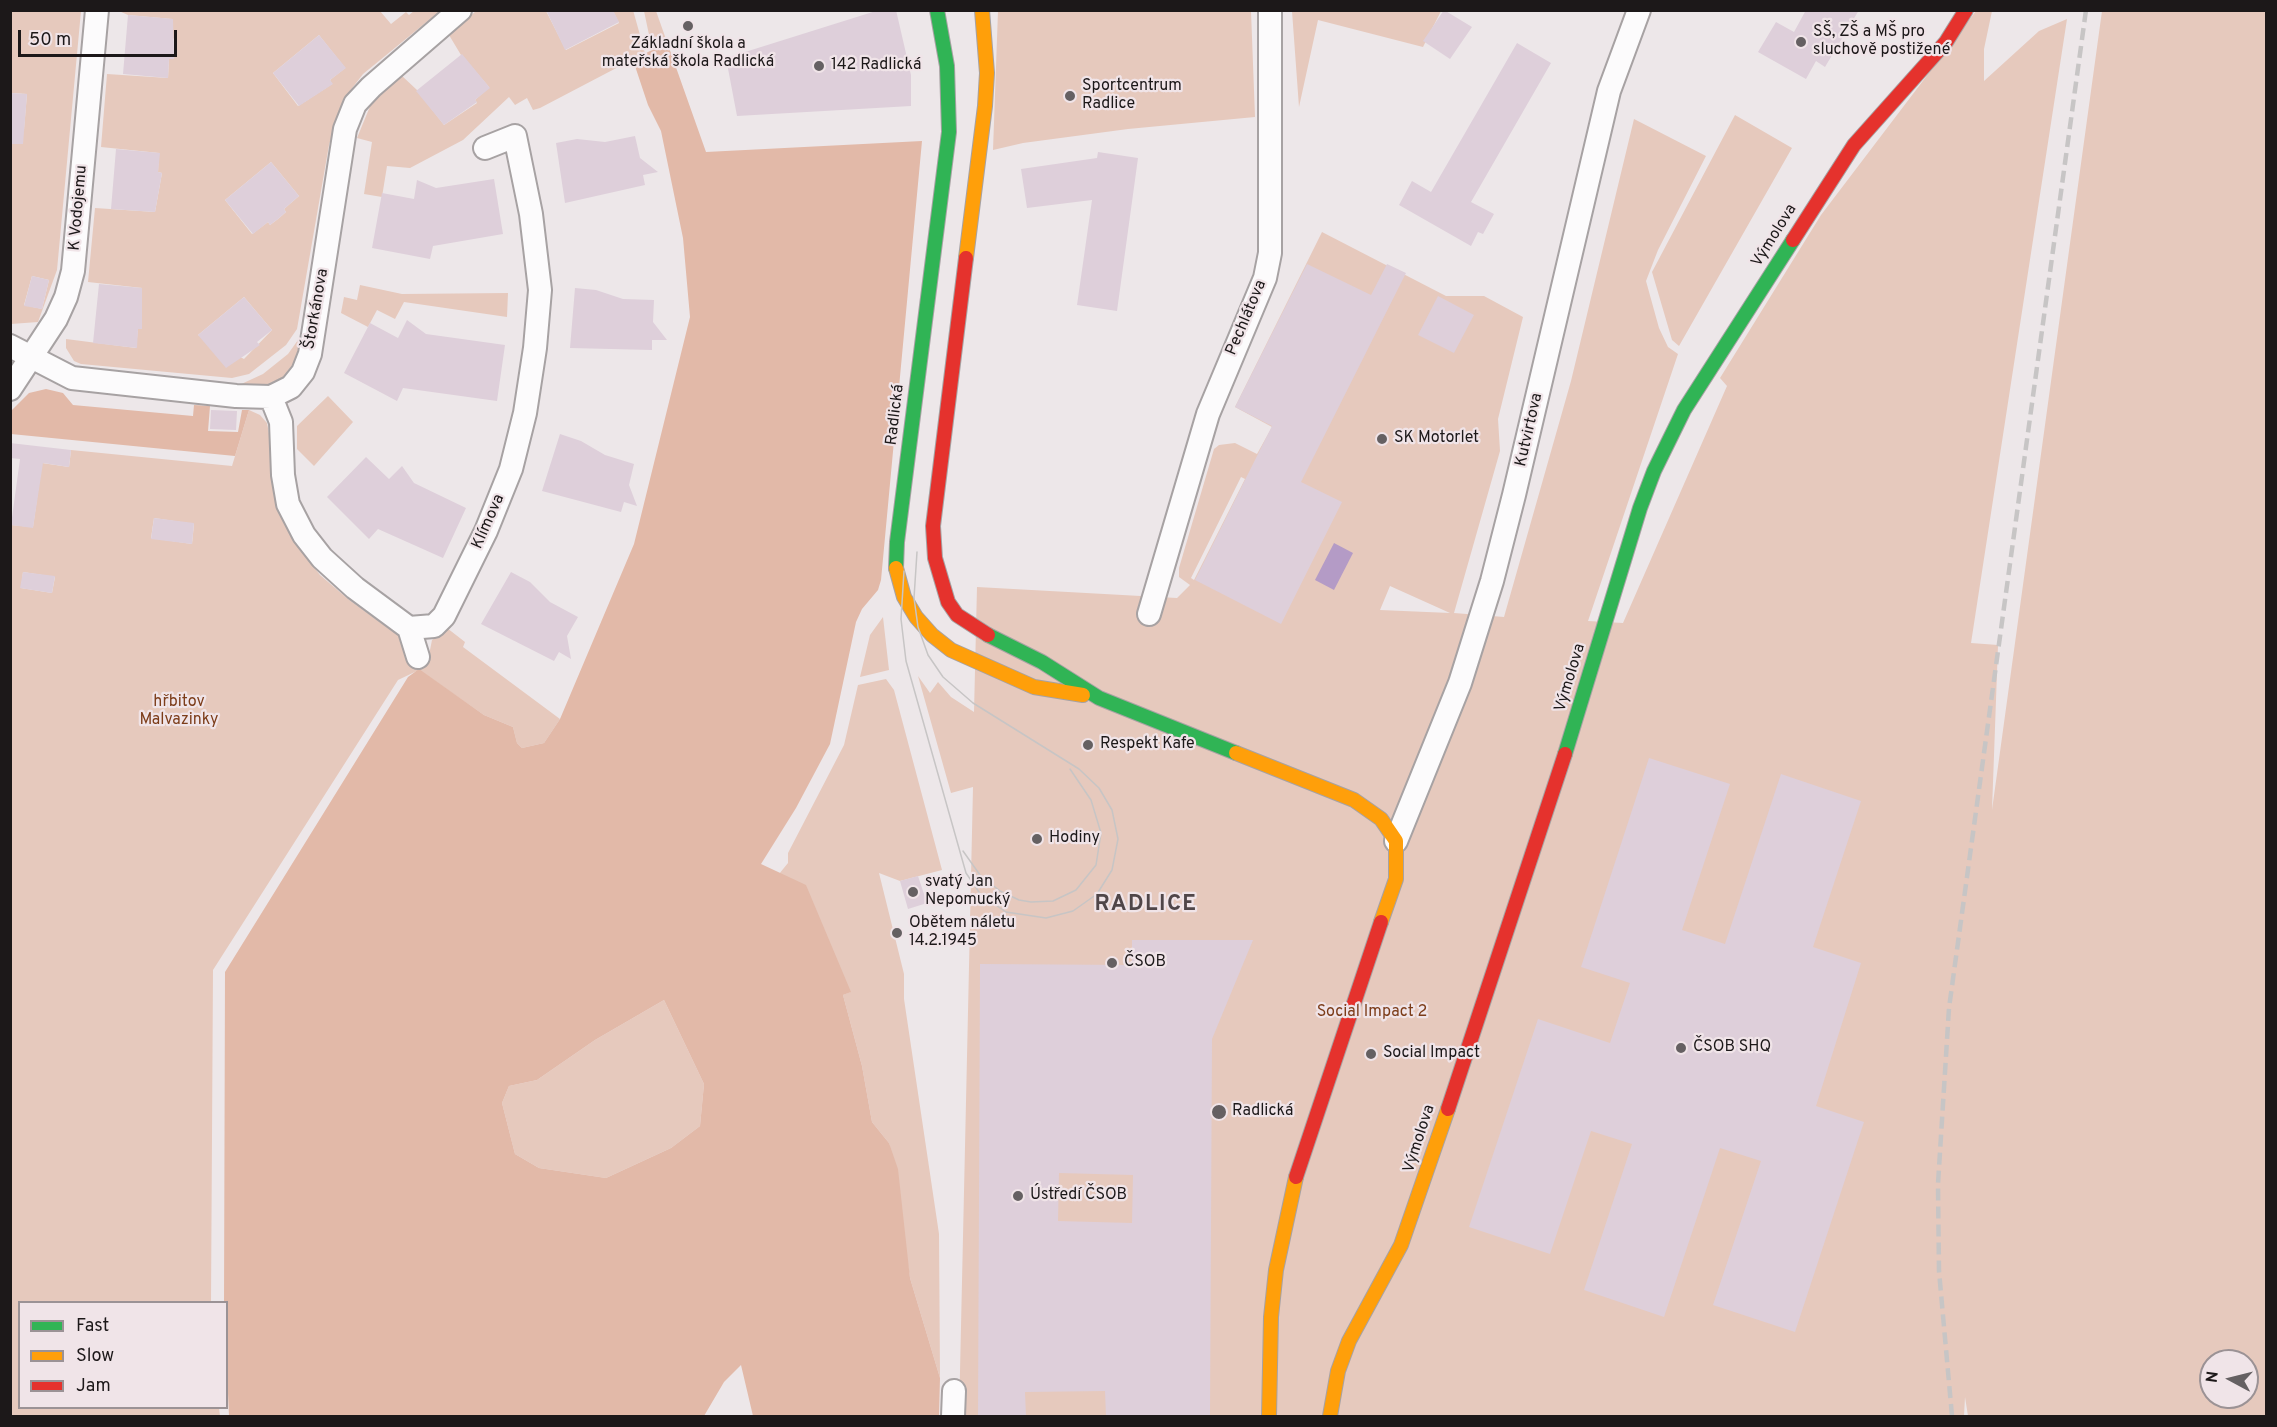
<!DOCTYPE html>
<html>
<head>
<meta charset="utf-8">
<style>
  body { margin:0 }
  #map { position:relative; width:2277px; height:1427px; overflow:hidden; background:#ede7e9; font-family:Overpass,sans-serif }
  canvas { display:block }
  .frame { position:absolute; inset:0; border:12px solid #1c1819; pointer-events:none }
  .legend { position:absolute; left:18px; top:1301px; width:210px; height:108px; box-sizing:border-box; background:#f0e4e8; border:2px solid #9b9295; margin:0; padding:8px 10px; list-style:none; font-size:18px; color:#1c1819 }
  .legend li { display:flex; align-items:center; gap:12px; height:30px }
  .legend b { width:30px; border:2px solid #9b9295 }
  .north { position:absolute; left:2199px; top:1349px; width:60px; height:60px; box-sizing:border-box; background:#f0e4e8; border:2px solid #9b9295; border-radius:50%; rotate:277deg; font-size:16px; font-weight:700; line-height:24px; text-align:center; color:#1c1819 }
  .north::after { content:''; display:block; margin:auto; width:21px; height:27px; background:#656062; clip-path:polygon(50% 0,100% 100%,50% 72%,0 100%) }
  .scale { position:absolute; left:18px; top:30px; width:159px; height:27px; box-sizing:border-box; border:3px solid #1c1819; border-top:0; padding-left:8px; font-size:18px; line-height:21px; white-space:nowrap; color:#1c1819; -webkit-text-stroke:4px #f0e4e8; paint-order:stroke }
</style>
</head>
<body>
<div id="map">
<canvas width="2277" height="1427"></canvas>
<div class="frame"></div>
<ul class="legend">
<li><b style="height:8px;background:#30b455"></b>Fast</li>
<li><b style="height:8px;background:#ff9f0a"></b>Slow</li>
<li><b style="height:8px;background:#e5322d"></b>Jam</li>
</ul>
<div class="north">N</div>
<div class="scale">50 m</div>
</div>
<script>
const ctx = document.querySelector('canvas').getContext('2d');
ctx.lineJoin = 'round';
function paint(path, color) { ctx.fillStyle = color; ctx.fill(path, 'evenodd'); }
const poly = rows => new Path2D(rows.map(r => 'M' + r).join(''));
function trace(path, color, width, dash) { ctx.strokeStyle = color; ctx.lineWidth = width; ctx.lineCap = dash ? 'butt' : 'round'; ctx.setLineDash(dash || []); ctx.stroke(path); }
function write(font, color, halo, rows, align = 'center') {
  ctx.font = font + ' Overpass,sans-serif'; ctx.lineWidth = 4.5; ctx.setLineDash([]); ctx.textBaseline = 'middle'; ctx.strokeStyle = halo; ctx.fillStyle = color; for (const [text, x, y, turn = 0] of rows) {
    ctx.save(); ctx.translate(x, y); ctx.rotate((+turn || 0) * Math.PI / 180); ctx.textAlign = isNaN(turn) ? turn : align; if (halo) ctx.strokeText(text, 0, 0); ctx.fillText(text, 0, 0); ctx.restore();
  }
}
const green = poly([
  [11,11,81,11,57,270,38,322,11,324,11,128,24,129,27,94,11,93],
  [32,276,49,280,42,309,24,305],
  [119,11,380,11,391,24,406,12,409,15,414,11,440,11,363,74,343,100,329,145,297,329,286,345,249,374,232,378,81,364,74,361,66,348,66,339,136,348,138,329,142,328,142,288,88,282,95,208,155,212,162,173,158,172,159,153,101,147,107,74,168,78,169,59,174,59,175,39,171,38,172,19,128,15],
  [319,35,345,68,330,80,332,84,298,106,273,73],
  [271,162,299,196,284,209,286,212,278,219,270,225,268,222,252,234,225,200],
  [244,297,272,330,244,359,198,335],
  [476,11,546,11,566,50,619,23,613,11,633,10,645,53,540,108,533,110,527,98,515,105,509,97,463,140,410,168,387,166,382,197,364,194,372,142,357,138,371,104,382,90,401,75,417,90,444,125,477,103,475,100,489,87,461,55,449,35],
  [644,11,656,11,667,42,652,49],
  [998,11,1251,11,1255,117,1128,129,1023,143,993,150],
  [1292,11,1441,11,1423,47,1318,20,1299,107],
  [1976,11,1992,11,1984,49,1984,81,2039,31,2067,19,1971,643,1998,645,1992,810,2102,11,2266,11,2266,1416,1968,1416,1965,1397,1964,1416,959,1416,973,787,951,793,918,676,930,693,938,682,951,697,974,712,977,587,1177,598,1190,585,1179,577,1179,568,1214,449,1219,445,1235,443,1257,454,1272,427,1235,407,1322,232,1446,296,1484,296,1523,317,1498,419,1500,451,1454,613,1504,617,1571,381,1634,119,1706,156,1658,250,1646,281,1659,328,1668,347,1678,354,1588,621,1623,623,1727,386,1720,378,1821,215],
  [1241,477,1245,479,1194,580,1191,578],
  [1390,586,1450,613,1380,610],
  [2211,1361,2247,1361,2247,1397,2211,1397],
  [1735,115,1792,148,1679,346,1672,340,1652,272],
  [360,285,402,294,508,293,507,317,404,302,395,319,377,310,368,327,341,313,344,297,357,300],
  [303,333,294,363,283,377,260,388,237,386,263,374,288,354],
  [328,396,353,422,314,466,297,449,297,426],
  [249,410,260,415,267,423,287,527,296,544,320,575,348,599,392,631,405,637,412,657,429,655,432,640,447,628,465,642,463,647,560,719,544,743,522,748,517,743,513,727,484,715,419,670,398,680,213,970,211,1302,20,1302,20,1408,219,1408,220,1416,11,1416,11,525,33,527,42,463,69,467,71,450,232,466],
  [154,518,194,524,192,544,151,538],
  [23,572,55,577,52,593,21,588],
  [883,617,889,670,860,677,870,635],
  [886,679,894,690,942,870,900,881,879,873,904,974,904,999,939,1234,940,1378,910,1278,889,1143,872,1122,862,1066,843,995,850,992,779,874,788,863,788,853,844,745,858,685],
  [664,1000,704,1084,700,1126,671,1148,606,1178,539,1168,515,1154,502,1103,509,1086,537,1080,595,1040]
]);
const forest = poly([
  [667,42,706,152,922,141,881,580,878,590,862,609,856,622,830,744,796,808,761,864,806,885,851,992,843,995,862,1066,872,1122,889,1143,898,1169,910,1278,940,1378,939,1416,753,1416,741,1365,724,1382,704,1416,229,1416,224,1302,225,972,408,677,419,669,484,715,513,727,517,743,522,748,544,743,560,719,634,544,690,317,683,238,661,131,648,105,633,60],
  [664,1000,704,1084,700,1126,671,1148,606,1178,539,1168,515,1154,502,1103,509,1086,537,1080,595,1040],
  [46,389,63,393,73,405,193,416,194,405,210,406,208,431,238,432,242,410,249,410,235,456,11,434,11,411,29,393]
]);
const water = poly([
  [1334,543,1353,553,1334,590,1315,580]
]);
const building = poly([
  [546,10,613,10,619,22,565,50],
  [879,10,896,10,911,75,911,106,737,116,726,58],
  [1444,10,1472,27,1450,59,1423,41],
  [1806,10,1859,10,1825,67,1816,61,1806,79,1758,52,1776,22,1794,32],
  [128,15,173,19,174,59,169,59,168,78,123,74],
  [319,35,346,68,330,80,333,84,299,106,273,73],
  [1517,43,1551,63,1471,202,1494,214,1483,234,1478,232,1471,246,1399,205,1412,181,1431,192],
  [462,54,490,88,475,100,477,102,444,125,416,91],
  [10,93,27,94,23,144,10,144],
  [635,136,640,158,658,172,643,175,645,185,565,203,556,143,577,139,605,142],
  [116,149,160,153,158,172,162,173,155,212,111,209],
  [1098,152,1138,158,1117,311,1077,305,1092,200,1027,208,1021,169,1097,158],
  [271,162,299,196,284,209,286,212,278,219,270,225,268,222,253,234,225,200],
  [494,179,503,234,433,246,430,259,372,248,382,193,414,199,417,180,436,188],
  [1307,264,1371,295,1387,264,1406,273,1301,482,1342,502,1281,624,1195,580,1272,426,1235,407],
  [32,276,49,280,42,309,24,306],
  [99,284,142,288,142,329,138,329,137,348,93,343],
  [575,288,596,290,623,299,654,300,653,322,667,340,652,340,652,350,570,348],
  [1438,296,1474,315,1454,353,1418,335],
  [244,297,272,330,257,342,260,345,226,368,198,335],
  [407,320,426,334,505,345,497,401,403,388,397,401,344,373,370,323,398,338],
  [211,410,237,411,236,430,210,429],
  [560,434,581,441,605,455,634,464,629,485,637,506,624,502,621,512,542,491],
  [10,443,71,450,69,467,43,463,33,528,11,525,20,459,10,458],
  [366,457,389,479,402,466,414,483,466,508,443,558,378,529,369,539,327,497],
  [154,518,194,523,192,544,151,539],
  [23,572,55,576,52,593,20,588],
  [511,572,530,582,550,602,578,617,567,636,571,659,559,652,554,661,481,624],
  [1649,758,1730,784,1682,930,1725,944,1781,774,1861,801,1813,947,1861,963,1816,1106,1864,1122,1795,1332,1713,1305,1761,1161,1720,1148,1664,1317,1584,1290,1632,1144,1591,1131,1550,1254,1469,1227,1538,1019,1610,1043,1630,983,1581,967],
  [918,876,927,903,908,909,900,881],
  [1132,940,1253,940,1212,1039,1210,1416,1106,1416,1105,1391,1025,1392,1026,1416,978,1416,980,964,1132,965],
  [1059,1173,1133,1175,1132,1223,1058,1221]
]);
const street = poly([
  [10,346,72,378,236,396,271,397,291,387,303,372,310,354,345,129,355,104,371,87,460,10],
  [10,389,56,319,66,297,73,271,97,10],
  [271,397,281,422,283,475,288,504,304,535,322,558,355,588,409,628,434,626,444,616,486,531,511,469,525,413,535,348,540,290,531,214,515,136,485,148],
  [1149,614,1208,414,1265,278,1270,253,1270,10],
  [409,628,418,657],
  [1396,841,1460,683,1492,581,1514,495,1609,91,1639,10],
  [953,1416,954,1391]
]);
const fast = poly([
  [896,568,897,542,949,132,947,66,937,10],
  [988,635,1042,662,1099,698,1236,753],
  [1565,754,1640,508,1654,471,1684,410,1793,240]
]);
const slow = poly([
  [966,258,985,106,987,73,982,10],
  [896,568,904,597,916,617,932,635,951,650,1034,687,1083,695],
  [1236,753,1354,800,1381,819,1396,841,1396,879,1381,922],
  [1269,1416,1271,1317,1276,1270,1296,1177],
  [1330,1416,1338,1371,1349,1341,1401,1245,1448,1109]
]);
const jam = poly([
  [1793,240,1854,145,1946,42,1966,10],
  [966,258,933,526,935,558,948,602,957,615,988,635],
  [1448,1109,1565,754],
  [1296,1177,1381,922]
]);
const tram = poly([
  [904,571,901,619,906,661,966,873,981,895,1006,912,1046,918,1073,911,1097,894,1112,870,1118,839,1112,810,1099,788,1079,769,973,703,943,677,928,655,918,627,914,598,917,552],
  [963,851,980,875,1000,891,1019,900,1031,902,1053,901,1076,890,1096,865,1101,833,1091,800,1070,769]
]);
const rail = poly([
  [1952,1416,1939,1271,1938,1184,1949,1008,2086,10]
]);
const markers = [
  [688,26,6,"#656062"],
  [1801,42,6,"#656062"],
  [819,66,6,"#656062"],
  [1070,96,6,"#656062"],
  [1382,439,6,"#656062"],
  [1088,745,6,"#656062"],
  [1037,839,6,"#656062"],
  [913,892,6,"#656062"],
  [897,933,6,"#656062"],
  [1112,963,6,"#656062"],
  [1681,1048,6,"#656062"],
  [1371,1054,6,"#656062"],
  [1219,1112,8,"#656062"],
  [1018,1196,6,"#656062"]
];
const poiNames = [
  ["SŠ, ZŠ a MŠ pro",1813,33],
  ["sluchově postižené",1813,51],
  ["Základní škola a",688,45,"center"],
  ["mateřská škola Radlická",688,63,"center"],
  ["142 Radlická",831,66],
  ["Sportcentrum",1082,87],
  ["Radlice",1082,105],
  ["SK Motorlet",1394,439],
  ["Respekt Kafe",1100,745],
  ["Hodiny",1049,839],
  ["svatý Jan",925,883],
  ["Nepomucký",925,901],
  ["Obětem náletu",909,924],
  ["14.2.1945",909,942],
  ["ČSOB",1124,963],
  ["ČSOB SHQ",1693,1048],
  ["Social Impact",1383,1054],
  ["Radlická",1232,1112],
  ["Ústředí ČSOB",1030,1196]
];
const streetNames = [
  ["K Vodojemu",79,208,-85],
  ["Výmolova",1775,236,-58],
  ["Štorkánova",317,309,-80],
  ["Pechlátova",1247,318,-67],
  ["Radlická",896,415,-83],
  ["Kutvirtova",1530,430,-77],
  ["Klímova",489,522,-66],
  ["Výmolova",1571,678,-73],
  ["Výmolova",1420,1139,-72]
];
const parkNames = [
  ["hřbitov",179,703],
  ["Malvazinky",179,721],
  ["Social Impact 2",1372,1013]
];
const districtNames = [
  ["RADLICE",1146,906]
];
paint(green, '#e6c9bd');
paint(forest, '#e2b9a8');
paint(water, '#b49bc6');
paint(building, '#decfda');
trace(street, '#a7a2a3', 26);
trace(fast, '#a7a2a3', 16);
trace(slow, '#a7a2a3', 16);
trace(jam, '#a7a2a3', 16);
trace(street, '#fcfbfc', 22);
trace(fast, '#30b455', 14);
trace(slow, '#ff9f0a', 14);
trace(jam, '#e5322d', 14);
trace(tram, '#c7c5c5', 1.5);
trace(rail, '#c7c5c5', 4.5, [12, 6]);
for (const [x, y, r, color] of markers) { const dot = new Path2D(); dot.arc(x, y, r, 0, 2 * Math.PI); ctx.fillStyle = color; ctx.fill(dot); trace(dot, '#f0e4e8', 2); }
write('16px', '#1c1819', '#f0e4e8', poiNames, 'left');
write('16px', '#1c1819', '#f0e4e8', streetNames);
write('16px', '#7c3c19', '#f0e4e8', parkNames);
ctx.letterSpacing = '1.5px';
write('bold 22px', '#504649', '#f0e4e8', districtNames);
ctx.letterSpacing = '0px';
</script>
</body>
</html>
